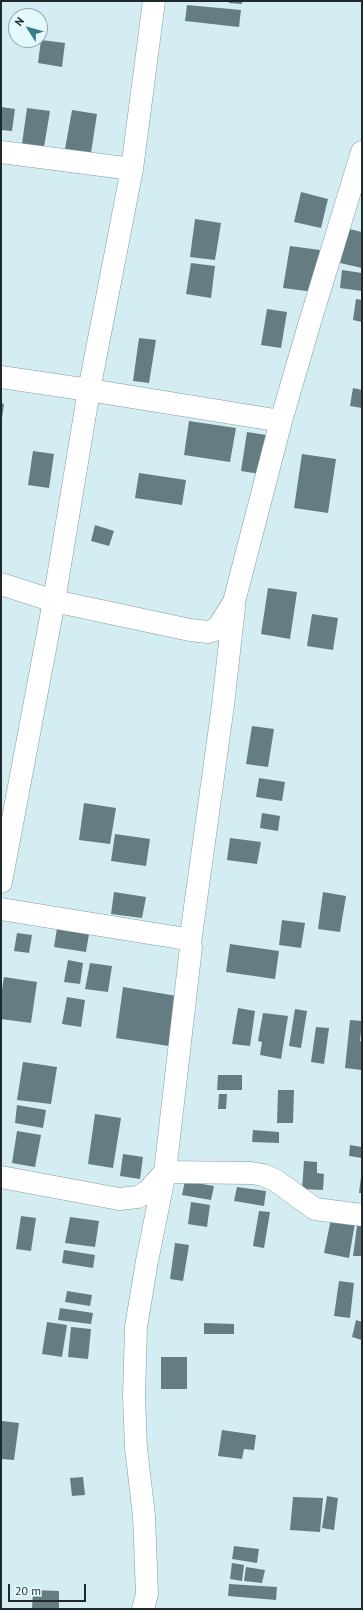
<!DOCTYPE html>
<html>
<head>
<meta charset="utf-8">
<style>
  body { margin:0 }
  #map { position:relative; width:363px; height:1610px; overflow:hidden; background:#d3edf3; font-family:"PT Sans",sans-serif }
  canvas { display:block }
  .frame { position:absolute; inset:0; border:2px solid #1f292b; pointer-events:none }
  .north { position:absolute; left:8px; top:8px; width:40px; height:40px; box-sizing:border-box; background:#e4f9fe; border:1px solid #95a6aa; border-radius:50%; rotate:307deg; font-size:11px; font-weight:700; line-height:16px; text-align:center; color:#1f292b }
  .north::after { content:''; display:block; margin:auto; width:14px; height:18px; background:#397d8b; clip-path:polygon(50% 0,100% 100%,50% 72%,0 100%) }
  .scale { position:absolute; left:8px; top:1584px; width:78px; height:18px; box-sizing:border-box; border:2px solid #1f292b; border-top:0; padding-left:5px; font-size:12px; line-height:14px; white-space:nowrap; color:#1f292b; -webkit-text-stroke:3px #e4f9fe; paint-order:stroke }
</style>
</head>
<body>
<div id="map">
<canvas width="363" height="1610"></canvas>
<div class="frame"></div>
<div class="north">N</div>
<div class="scale">20 m</div>
</div>
<script>
const ctx = document.querySelector('canvas').getContext('2d');
ctx.lineJoin = 'round';
function paint(path, color) { ctx.fillStyle = color; ctx.fill(path, 'evenodd'); }
const poly = rows => new Path2D(rows.map(r => 'M' + r).join(''));
function trace(path, color, width, dash) { ctx.strokeStyle = color; ctx.lineWidth = width; ctx.lineCap = dash ? 'butt' : 'round'; ctx.setLineDash(dash || []); ctx.stroke(path); }
const building = poly([
  [229,1,242,1,242,4,229,3],
  [187,5,241,10,239,27,185,21],
  [41,40,65,43,62,67,38,63],
  [1,107,15,109,12,131,1,130],
  [27,108,50,111,44,147,22,144],
  [72,110,97,114,91,153,65,149],
  [301,192,328,199,321,228,294,222],
  [195,219,221,223,215,260,190,257],
  [349,229,362,232,362,268,340,263],
  [290,246,320,250,314,292,283,288],
  [191,263,215,266,211,298,186,294],
  [342,270,362,273,362,291,340,288],
  [356,299,362,300,362,322,353,320],
  [267,309,287,312,281,348,261,345],
  [139,338,156,340,149,383,133,381],
  [353,388,362,390,362,408,350,406],
  [1,403,4,404,2,418,1,418],
  [189,421,236,428,230,462,184,455],
  [247,432,266,435,260,474,241,471],
  [33,451,54,454,49,488,28,485],
  [302,454,336,459,328,513,294,508],
  [139,473,186,480,182,505,135,498],
  [95,525,114,531,109,546,91,541],
  [268,588,297,592,290,639,261,634],
  [312,614,338,618,333,650,307,646],
  [252,726,274,729,268,767,246,764],
  [259,778,285,782,282,801,256,797],
  [84,803,116,808,110,844,79,840],
  [262,813,280,816,278,831,260,828],
  [115,834,150,839,146,866,111,861],
  [230,838,261,842,257,864,227,860],
  [114,892,146,897,142,918,111,914],
  [323,892,346,896,340,932,318,929],
  [282,920,305,923,301,948,279,945],
  [57,928,89,934,86,952,54,947],
  [17,933,32,935,29,953,14,951],
  [230,944,279,951,275,979,226,972],
  [68,960,83,963,80,984,64,982],
  [90,963,112,966,108,992,85,989],
  [4,977,37,982,31,1023,1,1019,1,996],
  [123,987,177,996,169,1046,116,1038],
  [67,997,85,1000,81,1027,62,1024],
  [238,1008,255,1011,250,1046,232,1044],
  [295,1009,307,1011,301,1048,289,1046],
  [263,1013,288,1016,281,1059,260,1055,262,1042,258,1041],
  [350,1020,362,1021,360,1041,362,1042,362,1070,345,1068],
  [316,1027,329,1028,324,1064,311,1062],
  [23,1062,57,1067,51,1104,17,1100],
  [218,1075,242,1075,242,1090,217,1090],
  [278,1090,294,1090,293,1123,277,1123],
  [219,1094,227,1094,226,1109,218,1109],
  [17,1105,46,1110,43,1128,15,1123],
  [95,1114,121,1118,113,1168,88,1164],
  [253,1130,279,1132,279,1143,252,1142],
  [17,1131,41,1135,35,1167,12,1163],
  [350,1145,362,1147,362,1158,349,1156],
  [123,1154,143,1157,140,1179,120,1176],
  [304,1161,317,1162,317,1173,324,1174,323,1190,302,1189],
  [361,1177,362,1177,362,1193,359,1193],
  [185,1181,214,1186,211,1200,182,1195],
  [237,1187,266,1191,264,1206,234,1201],
  [191,1202,210,1205,207,1227,188,1224],
  [259,1211,270,1212,264,1248,253,1246],
  [21,1216,36,1218,31,1251,16,1249],
  [70,1217,99,1221,95,1247,65,1243],
  [331,1219,355,1223,349,1258,324,1253],
  [357,1226,362,1226,362,1256,353,1256],
  [175,1243,189,1245,183,1281,170,1279],
  [64,1250,95,1255,93,1268,62,1263],
  [339,1281,354,1283,350,1318,334,1316],
  [67,1291,92,1295,90,1306,65,1302],
  [60,1308,93,1313,91,1324,58,1320],
  [356,1320,362,1322,362,1340,352,1337],
  [47,1322,67,1325,62,1357,42,1354],
  [204,1323,234,1324,234,1334,204,1334],
  [71,1327,91,1329,88,1359,68,1357],
  [161,1357,187,1357,187,1389,161,1389],
  [2,1421,19,1423,14,1460,1,1459],
  [222,1430,256,1435,254,1450,244,1449,242,1459,218,1456],
  [83,1477,85,1495,72,1496,70,1478],
  [327,1496,338,1498,334,1530,322,1528],
  [293,1497,323,1498,320,1532,290,1530],
  [234,1546,259,1549,257,1563,232,1559],
  [232,1563,244,1565,242,1581,230,1579],
  [246,1567,265,1570,262,1583,244,1581],
  [229,1584,277,1587,276,1600,228,1596],
  [33,1590,59,1591,59,1609,32,1609]
]);
const minor = poly([
  [1,152,132,169],
  [1,377,89,390,281,421],
  [1,584,54,601,190,630,208,632,217,629,234,602,281,421,309,325,362,152],
  [1,882,54,601,89,390,132,169,154,1],
  [1,909,180,938,187,939,190,943,191,947,165,1172,147,1261,136,1327,134,1396,136,1448,144,1516,147,1594,143,1609],
  [190,943,223,705,234,607],
  [1,1177,119,1199,138,1197,148,1191,165,1172,251,1173,263,1175,275,1180,315,1209,362,1215]
]);
paint(building, '#657d82');
trace(minor, '#839ca1', 23);
trace(minor, '#fff', 22);
</script>
</body>
</html>
